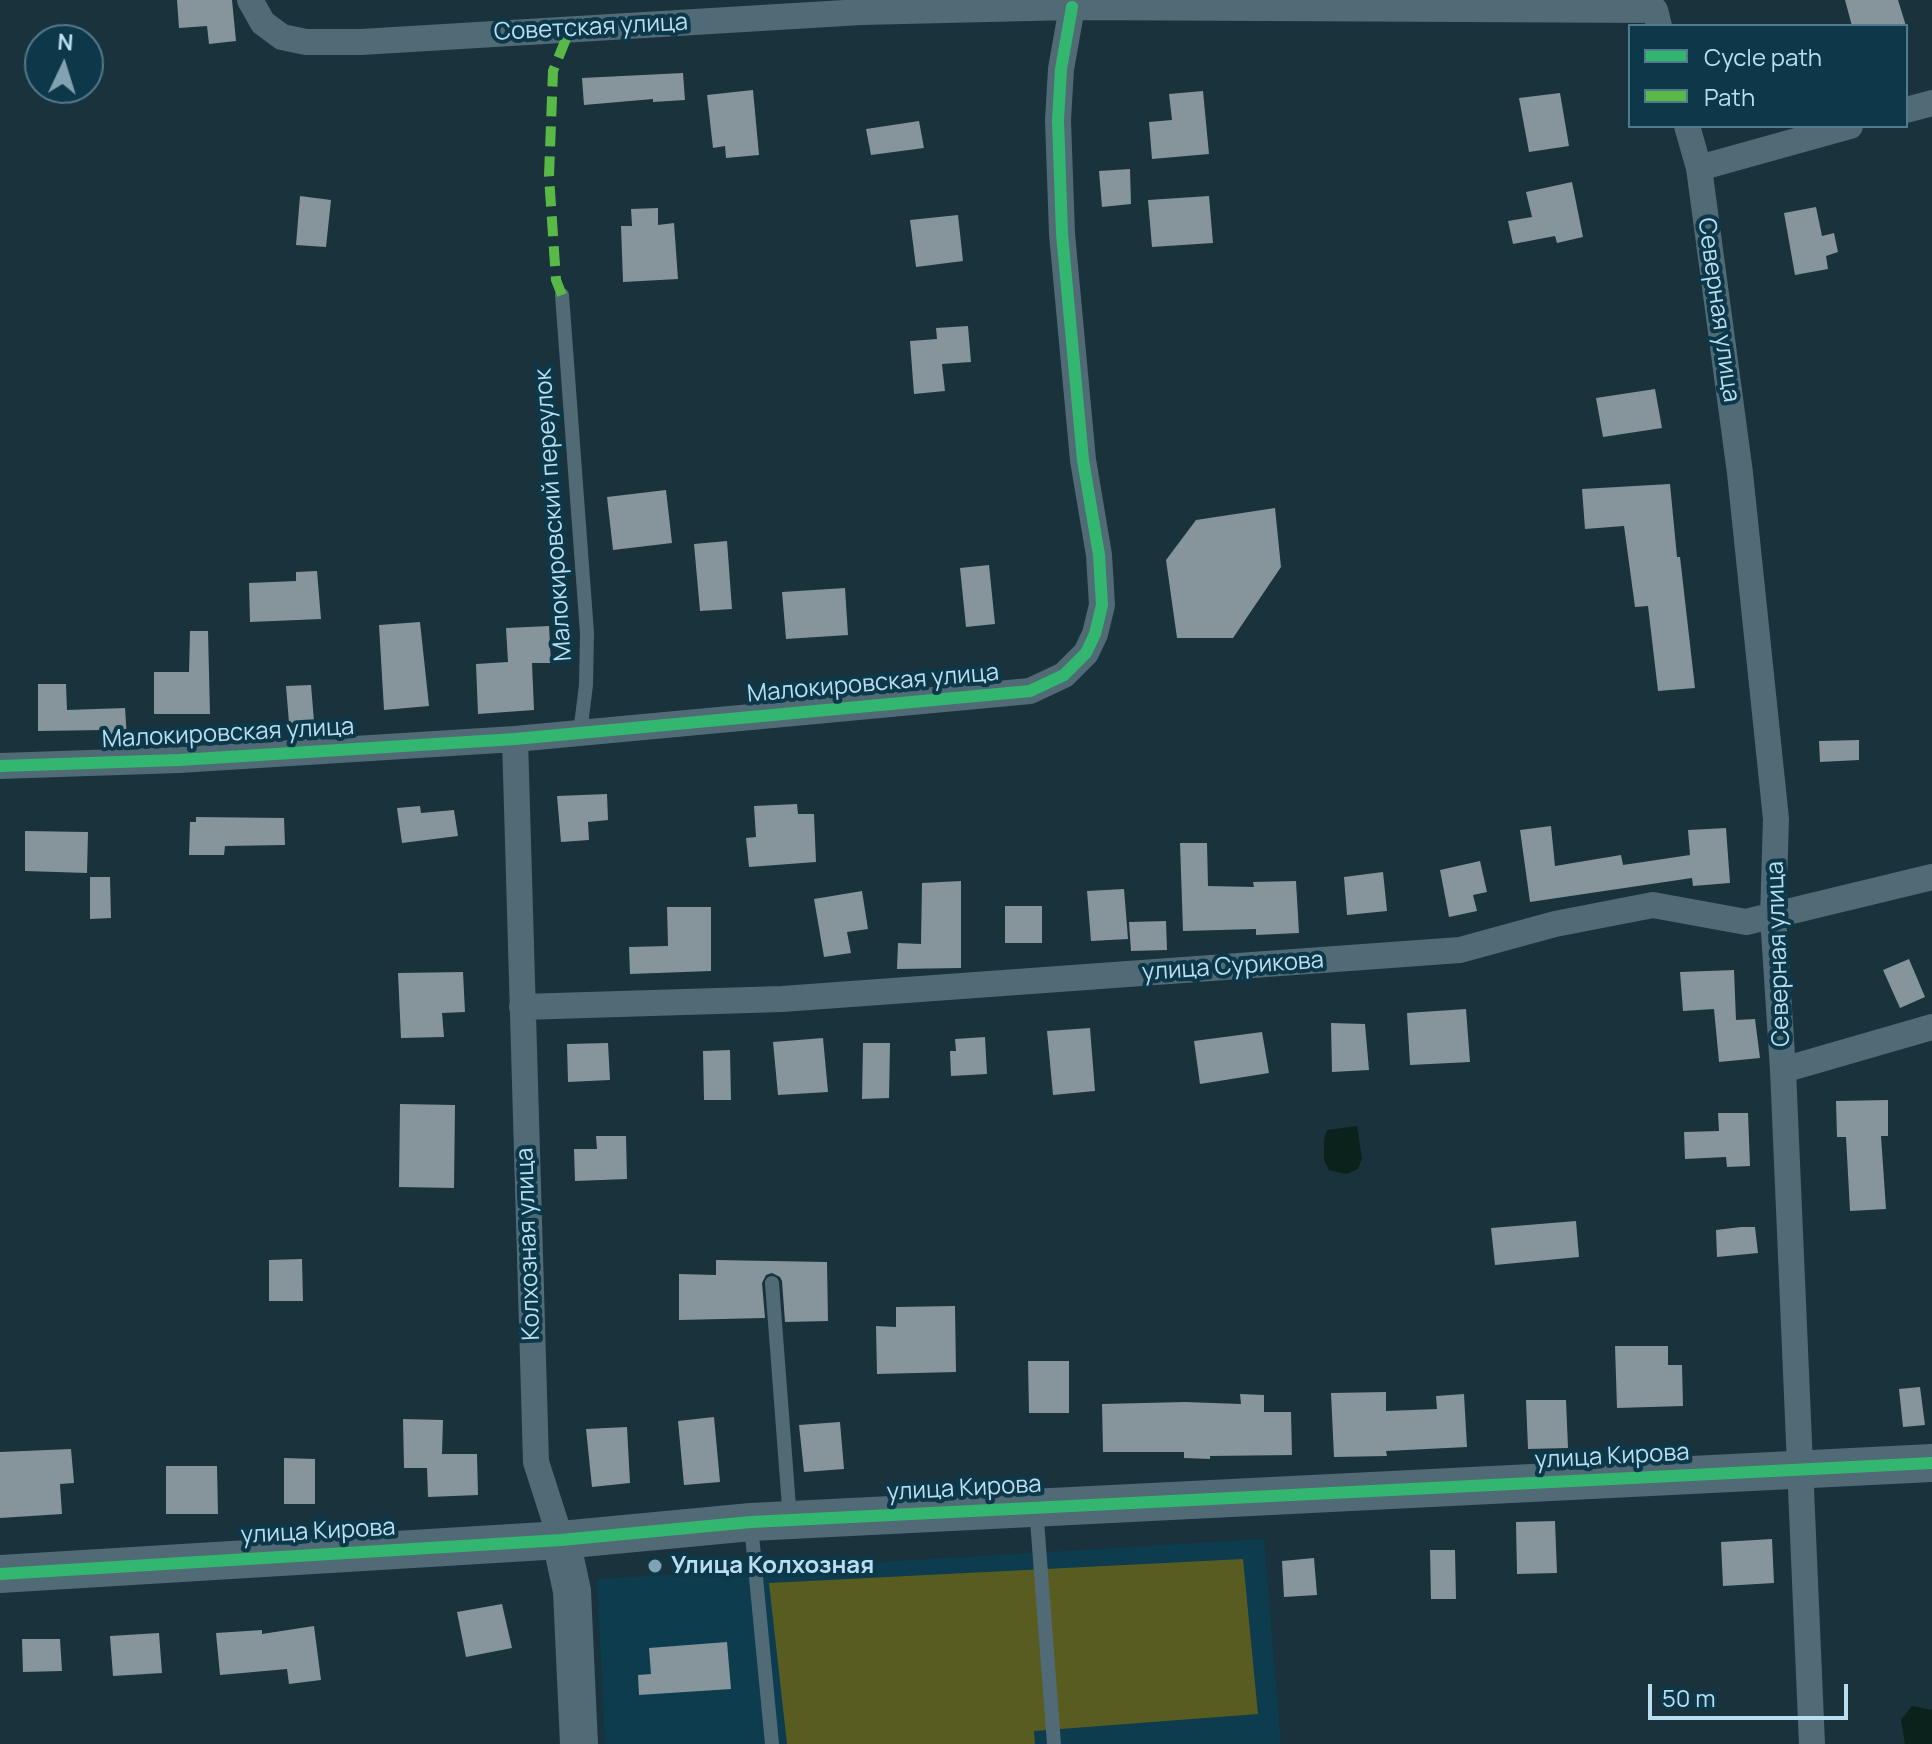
<!DOCTYPE html>
<html>
<head>
<meta charset="utf-8">
<style>
  body { margin:0 }
  #map { position:relative; width:1932px; height:1744px; overflow:hidden; background:#1a323b; font-family:Manrope,sans-serif }
  canvas { display:block }
  .legend { position:absolute; left:1628px; top:24px; width:280px; height:104px; box-sizing:border-box; background:#0c3849; border:2px solid #517a8c; margin:0; padding:10px 14px; list-style:none; font-size:24px; color:#b9def0 }
  .legend li { display:flex; align-items:center; gap:16px; height:40px }
  .legend b { width:40px; border:2px solid #517a8c }
  .north { position:absolute; left:24px; top:24px; width:80px; height:80px; box-sizing:border-box; background:#0c3849; border:2px solid #517a8c; border-radius:50%; rotate:4deg; font-size:22px; font-weight:700; line-height:32px; text-align:center; color:#b9def0 }
  .north::after { content:''; display:block; margin:auto; width:28px; height:36px; background:#81a2b1; clip-path:polygon(50% 0,100% 100%,50% 72%,0 100%) }
  .scale { position:absolute; left:1648px; top:1684px; width:200px; height:36px; box-sizing:border-box; border:4px solid #b9def0; border-top:0; padding-left:10px; font-size:24px; line-height:28px; white-space:nowrap; color:#b9def0; -webkit-text-stroke:6px #0c3849; paint-order:stroke }
</style>
</head>
<body>
<div id="map">
<canvas width="1932" height="1744"></canvas>
<ul class="legend">
<li><b style="height:10px;background:#33b770"></b>Cycle path</li>
<li><b style="height:10px;background:#58b947"></b>Path</li>
</ul>
<div class="north">N</div>
<div class="scale">50 m</div>
</div>
<script>
const ctx = document.querySelector('canvas').getContext('2d');
ctx.lineJoin = 'round';
function paint(path, color) { ctx.fillStyle = color; ctx.fill(path, 'evenodd'); }
const poly = rows => new Path2D(rows.map(r => 'M' + r).join(''));
function trace(path, color, width, dash) { ctx.strokeStyle = color; ctx.lineWidth = width; ctx.lineCap = dash ? 'butt' : 'round'; ctx.setLineDash(dash || []); ctx.stroke(path); }
function write(font, color, halo, rows, align = 'center') {
  ctx.font = font + ' Manrope,sans-serif'; ctx.lineWidth = 8; ctx.setLineDash([]); ctx.textBaseline = 'middle'; ctx.strokeStyle = halo; ctx.fillStyle = color; for (const [text, x, y, turn = 0] of rows) {
    ctx.save(); ctx.translate(x, y); ctx.rotate((+turn || 0) * Math.PI / 180); ctx.textAlign = isNaN(turn) ? turn : align; if (halo) ctx.strokeText(text, 0, 0); ctx.fillText(text, 0, 0); ctx.restore();
  }
}
const built = poly([
  [1264,1539,1281,1744,605,1744,597,1579]
]);
const forest = poly([
  [1243,1559,1258,1714,1034,1731,1035,1744,787,1744,769,1583]
]);
const water = poly([
  [1357,1126,1362,1158,1358,1169,1346,1174,1329,1170,1324,1160,1324,1140,1327,1130],
  [1912,1706,1932,1710,1932,1744,1905,1744,1901,1720]
]);
const building = poly([
  [177,0,232,0,236,41,209,44,207,26,179,28],
  [1845,0,1898,0,1906,26,1852,26],
  [683,73,685,100,653,102,653,99,584,105,582,78],
  [753,90,759,155,726,158,725,146,713,148,707,95],
  [1203,91,1209,154,1152,159,1149,122,1172,120,1169,94],
  [1560,93,1569,146,1529,152,1519,98],
  [919,121,924,148,871,155,866,129],
  [1130,169,1131,204,1102,207,1099,171],
  [1572,182,1583,237,1557,243,1555,236,1513,244,1508,221,1532,217,1526,192],
  [300,196,331,200,326,247,296,245],
  [1209,196,1213,243,1152,247,1148,200],
  [1816,207,1822,236,1834,233,1838,252,1826,256,1828,269,1795,275,1784,213],
  [658,208,658,225,674,223,678,279,623,282,621,226,632,226,631,209],
  [958,215,963,261,916,267,910,220],
  [968,326,971,362,942,364,945,391,914,394,910,341,937,339,936,328],
  [1655,389,1662,428,1603,437,1596,398],
  [1670,484,1677,557,1680,557,1695,688,1658,691,1648,606,1635,607,1624,526,1585,529,1582,489],
  [666,490,672,543,613,550,607,497],
  [1275,508,1281,567,1233,638,1177,638,1166,560,1196,520],
  [727,541,732,609,700,611,694,544],
  [989,565,995,624,966,627,960,568],
  [317,571,321,619,250,622,249,583,296,581,296,572],
  [845,588,848,635,786,639,782,592],
  [420,622,429,706,384,710,379,625],
  [549,626,551,663,532,663,534,710,478,714,476,664,508,662,506,628],
  [190,631,208,631,210,714,154,714,154,672,189,672],
  [38,684,66,684,67,710,125,708,127,738,104,737,103,730,38,731],
  [311,685,314,721,289,723,286,686],
  [1859,740,1859,760,1820,762,1819,741],
  [607,794,608,820,588,822,589,840,561,842,557,796],
  [797,804,798,814,814,814,816,862,749,867,746,838,756,837,754,806],
  [420,806,421,813,454,810,458,836,402,843,397,808],
  [196,817,284,818,285,845,225,846,224,855,189,855,190,822,196,822],
  [1551,826,1555,866,1621,855,1623,865,1690,855,1688,830,1726,828,1730,883,1693,886,1692,878,1530,902,1520,830],
  [25,831,88,832,87,873,25,871],
  [1180,843,1207,843,1208,886,1254,887,1253,882,1296,881,1299,933,1256,935,1256,929,1183,931],
  [1480,861,1487,892,1473,895,1477,911,1449,917,1440,870],
  [1383,872,1387,911,1347,915,1344,877],
  [90,877,110,877,111,918,90,919],
  [961,881,961,968,897,969,898,943,921,944,922,883],
  [1124,889,1128,939,1091,941,1087,891],
  [862,891,868,929,847,932,851,953,824,957,814,899],
  [1005,906,1042,906,1042,943,1005,943],
  [667,907,711,907,711,971,630,974,629,947,668,946],
  [1166,921,1167,950,1131,951,1129,922],
  [1909,959,1925,997,1900,1008,1883,970],
  [1734,970,1736,1020,1755,1019,1760,1058,1719,1062,1714,1009,1683,1011,1680,972],
  [463,972,465,1012,442,1013,444,1037,401,1038,398,973],
  [1466,1009,1470,1062,1410,1065,1407,1013],
  [1331,1023,1365,1024,1369,1070,1332,1072],
  [1090,1028,1095,1091,1053,1095,1047,1031],
  [1262,1032,1269,1073,1200,1084,1194,1041],
  [985,1037,987,1074,951,1076,950,1051,956,1051,955,1039],
  [823,1038,828,1092,778,1095,773,1042],
  [608,1043,610,1080,568,1082,567,1044],
  [863,1043,890,1043,889,1098,862,1099],
  [730,1050,731,1100,704,1100,703,1051],
  [1888,1100,1888,1136,1881,1136,1886,1209,1850,1211,1846,1137,1837,1137,1836,1101],
  [400,1104,455,1105,454,1188,399,1187],
  [1718,1113,1748,1113,1750,1166,1727,1167,1726,1157,1685,1159,1684,1132,1719,1131],
  [596,1136,626,1136,627,1179,575,1181,574,1149,597,1149],
  [1576,1221,1579,1257,1495,1265,1491,1228],
  [1741,1227,1755,1227,1758,1253,1717,1257,1716,1230],
  [302,1259,303,1301,269,1301,269,1260],
  [716,1260,827,1262,828,1321,785,1322,782,1281,780,1277,772,1273,766,1275,762,1283,765,1318,679,1320,679,1274,716,1275],
  [955,1306,956,1372,877,1374,876,1326,896,1327,896,1307],
  [1615,1346,1668,1346,1668,1365,1682,1365,1683,1406,1617,1408],
  [1028,1361,1069,1361,1069,1413,1029,1413],
  [1920,1387,1925,1425,1903,1427,1899,1389],
  [1386,1392,1386,1411,1437,1409,1436,1396,1464,1394,1467,1447,1386,1451,1387,1456,1334,1457,1331,1393],
  [1240,1394,1264,1395,1264,1412,1291,1412,1292,1455,1210,1456,1210,1459,1184,1458,1184,1452,1103,1452,1102,1404,1185,1402,1241,1404],
  [1526,1400,1566,1400,1568,1448,1528,1449],
  [714,1417,720,1482,684,1485,678,1421],
  [403,1419,443,1420,442,1454,477,1454,478,1495,428,1497,427,1468,404,1468],
  [840,1422,844,1469,804,1472,799,1425],
  [627,1427,630,1483,592,1487,586,1429],
  [71,1449,74,1483,60,1484,62,1514,0,1518,0,1452],
  [284,1458,315,1459,315,1504,284,1504],
  [166,1466,217,1466,218,1514,166,1514],
  [1555,1521,1557,1573,1517,1574,1516,1522],
  [1772,1539,1774,1583,1723,1586,1721,1542],
  [1430,1550,1455,1550,1456,1599,1431,1599],
  [1314,1558,1317,1595,1284,1597,1282,1561],
  [502,1604,512,1648,466,1657,457,1612],
  [314,1626,321,1680,289,1684,287,1669,220,1675,216,1633,262,1630,262,1634],
  [159,1633,162,1673,113,1676,110,1636],
  [22,1639,60,1639,62,1671,23,1672],
  [727,1642,731,1689,639,1695,638,1675,651,1674,649,1648]
]);
const lane = poly([
  [562,295,587,633,586,685,580,733],
  [772,1283,790,1520],
  [1036,1507,1054,1744],
  [751,1525,772,1744]
]);
const street = poly([
  [250,0,263,23,282,37,306,42,361,42,861,12,1072,7,1655,10,1659,26],
  [1906,110,1932,103],
  [1687,126,1699,168,1850,126],
  [1699,168,1740,473,1776,819,1773,917,1783,1070,1812,1744],
  [515,739,536,1462,561,1540],
  [0,766,179,760,515,739,1030,691,1064,675,1086,653,1095,634,1102,605,1099,555,1083,460,1062,234,1058,120,1061,69,1072,7],
  [522,1007,782,999,1460,950,1555,924,1653,905,1746,922,1932,877],
  [1783,1070,1932,1027]
]);
const secondary = poly([
  [561,1540,572,1591,579,1744],
  [0,1574,561,1540,751,1522,1932,1463]
]);
const quiet = poly([
  [562,295,556,280,549,176,553,71,570,29]
]);
const cycleway = poly([
  [0,766,179,760,515,739,1030,691,1064,675,1086,653,1095,634,1102,605,1099,555,1083,460,1062,234,1058,120,1061,69,1072,7],
  [0,1574,561,1540,751,1522,1932,1463]
]);
const markers = [
  [655,1566,8,"#81a2b1"]
];
const streetNames = [
  ["Советская улица",591,28,-3],
  ["Северная улица",1718,310,82],
  ["Малокировский переулок",554,515,-94],
  ["Малокировская улица",873,684,-5],
  ["Малокировская улица",228,734,-3],
  ["Северная улица",1779,954,-92],
  ["улица Сурикова",1233,967,-4],
  ["Колхозная улица",529,1244,-92],
  ["улица Кирова",1612,1457,-3],
  ["улица Кирова",964,1489,-3],
  ["улица Кирова",318,1532,-3]
];
const poiNames = [
  ["Улица Колхозная",671,1566]
];
paint(built, '#0c3c4e');
paint(forest, '#595c20');
paint(water, '#0b211b');
paint(building, '#86949c');
trace(lane, '#506b76', 14);
trace(street, '#506b76', 26);
trace(secondary, '#506b76', 38);
trace(quiet, '#58b947', 10, [20, 10]);
trace(cycleway, '#33b770', 12);
for (const [x, y, r, color] of markers) { const dot = new Path2D(); dot.arc(x, y, r, 0, 2 * Math.PI); ctx.fillStyle = color; ctx.fill(dot); trace(dot, '#0c3849', 3); }
write('24px', '#b9def0', '#0c3849', streetNames);
write('bold 24px', '#b9def0', '#0c3849', poiNames, 'left');
</script>
</body>
</html>
